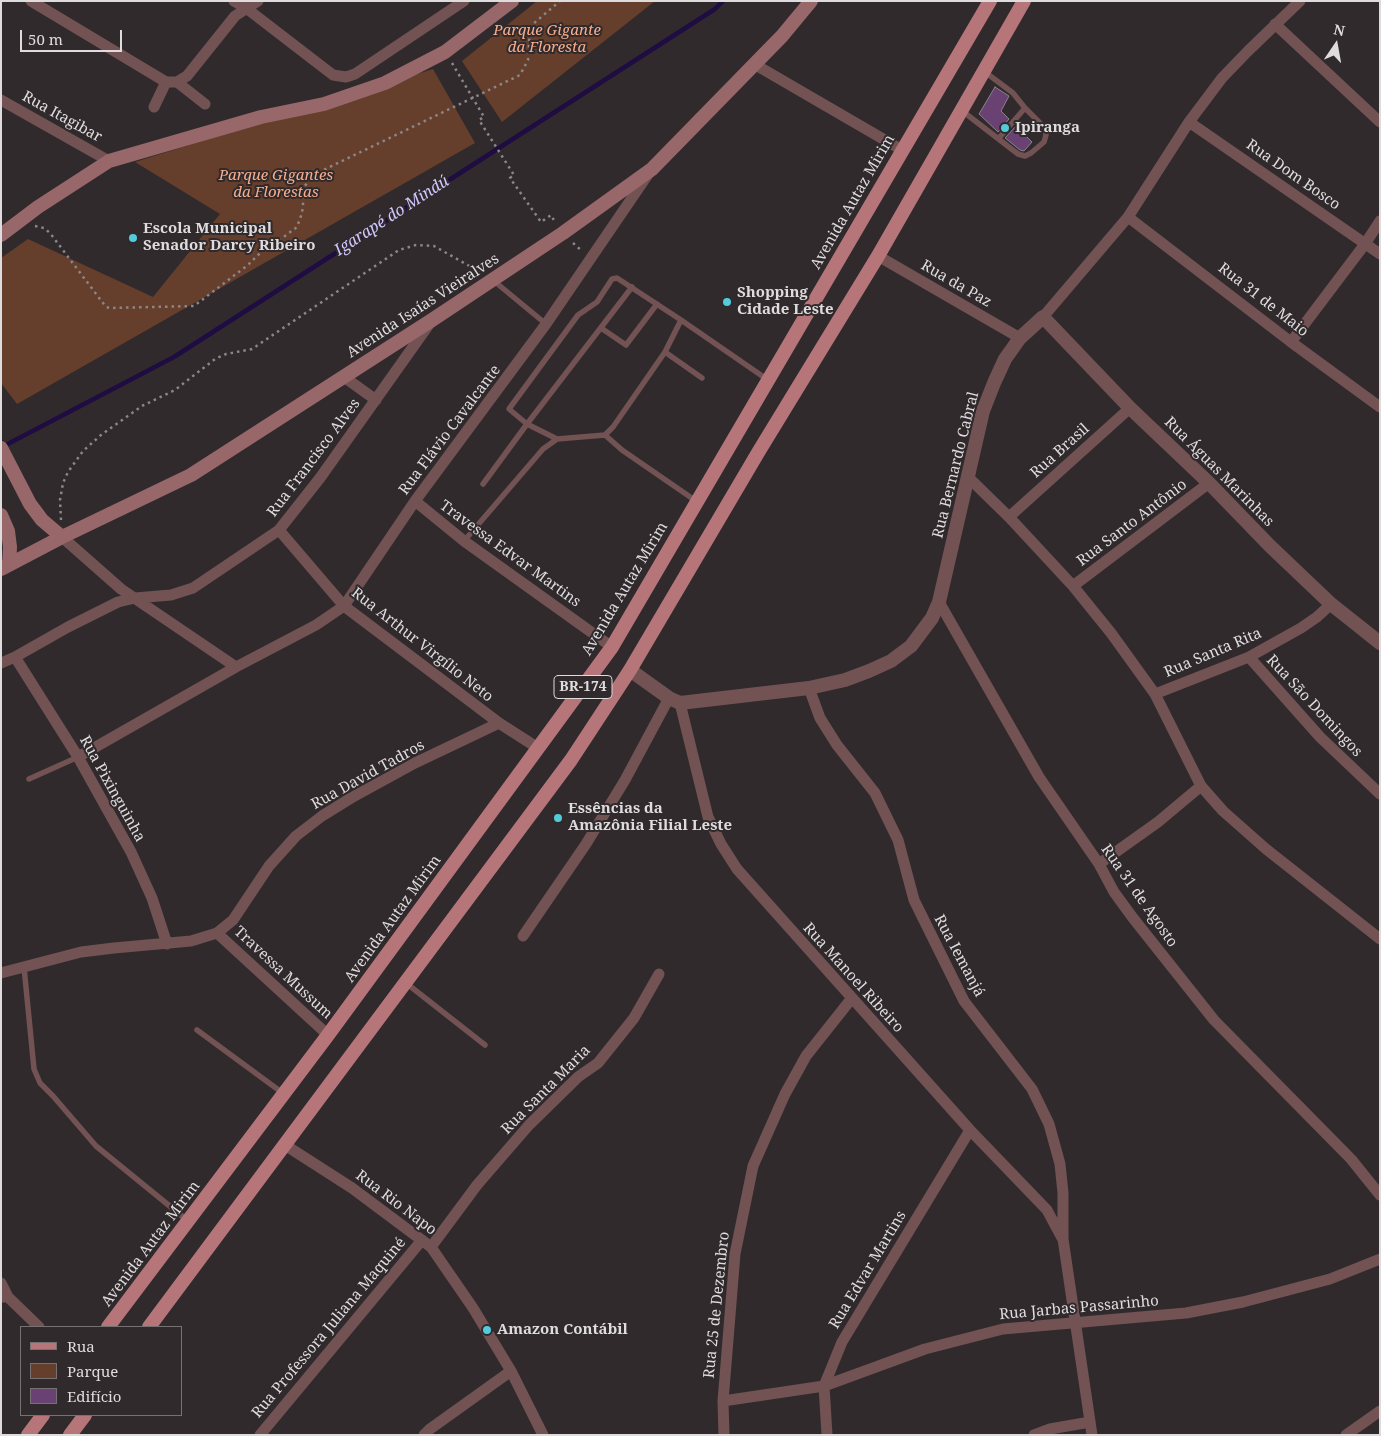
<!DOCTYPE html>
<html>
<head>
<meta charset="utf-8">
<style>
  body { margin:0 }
  #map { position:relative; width:1381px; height:1436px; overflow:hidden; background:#302a2d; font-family:"Noto Serif",serif }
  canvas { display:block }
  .frame { position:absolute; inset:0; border:2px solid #dfdcdd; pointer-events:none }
  .legend { position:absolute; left:20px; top:1326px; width:162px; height:90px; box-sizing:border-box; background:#302a2d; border:1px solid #767173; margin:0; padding:6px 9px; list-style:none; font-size:15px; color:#dfdcdd }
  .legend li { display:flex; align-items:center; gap:10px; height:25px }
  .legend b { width:25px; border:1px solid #767173 }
  .north { position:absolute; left:1311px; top:20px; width:50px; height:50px; -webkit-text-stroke:4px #302a2d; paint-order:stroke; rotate:12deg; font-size:14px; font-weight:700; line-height:20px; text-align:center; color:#dfdcdd }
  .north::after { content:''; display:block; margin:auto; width:18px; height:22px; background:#dfdcdd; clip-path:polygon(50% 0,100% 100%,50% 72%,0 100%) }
  .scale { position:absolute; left:20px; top:30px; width:102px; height:22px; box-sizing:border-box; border:2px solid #dfdcdd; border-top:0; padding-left:6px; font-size:15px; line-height:18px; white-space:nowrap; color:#dfdcdd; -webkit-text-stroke:4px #302a2d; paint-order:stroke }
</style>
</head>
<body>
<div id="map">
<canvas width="1381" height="1436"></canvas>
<div class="frame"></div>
<ul class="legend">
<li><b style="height:6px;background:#b67679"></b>Rua</li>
<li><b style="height:14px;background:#663e2c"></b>Parque</li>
<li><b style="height:14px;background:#6a4173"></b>Edifício</li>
</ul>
<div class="north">N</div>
<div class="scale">50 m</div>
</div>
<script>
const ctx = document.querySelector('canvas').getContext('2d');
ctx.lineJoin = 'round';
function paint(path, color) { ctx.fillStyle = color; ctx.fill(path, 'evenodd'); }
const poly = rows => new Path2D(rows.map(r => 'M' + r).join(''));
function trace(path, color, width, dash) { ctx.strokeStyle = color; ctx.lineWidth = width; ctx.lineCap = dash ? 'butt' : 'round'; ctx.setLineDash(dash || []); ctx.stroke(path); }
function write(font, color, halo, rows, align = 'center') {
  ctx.font = font + ' "Noto Serif",serif'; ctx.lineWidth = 4; ctx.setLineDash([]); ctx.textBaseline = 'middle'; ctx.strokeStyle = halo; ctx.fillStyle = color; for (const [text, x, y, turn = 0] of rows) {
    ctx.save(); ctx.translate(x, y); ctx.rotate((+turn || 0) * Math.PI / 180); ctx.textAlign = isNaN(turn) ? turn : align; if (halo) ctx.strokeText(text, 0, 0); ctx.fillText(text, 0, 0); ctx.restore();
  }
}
const green = poly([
  [537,1,655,1,502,122,462,61],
  [433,69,475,143,17,404,1,383,1,258,28,239,153,297,220,214,135,162]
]);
const stream = poly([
  [2,447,174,357,715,9,723,1]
]);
const building = poly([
  [995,87,1009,96,1001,111,1009,119,998,132,979,114,995,87],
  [1016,126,1032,142,1024,151,1020,150,1005,138,1016,126]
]);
const path = poly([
  [452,63,484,117,479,120,514,175,510,178,541,222,551,215,555,222],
  [35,226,44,228,50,233,106,307,110,308,194,306,248,265,266,247,285,236,297,227,302,213,305,186,311,176,520,75,528,60,530,29,533,24,560,1],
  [573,243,582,251],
  [61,520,60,500,63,483,68,472,83,451,101,435,142,406,175,390,215,359,226,354,252,349,399,250,416,245,434,246,480,272]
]);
const service = poly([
  [961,110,1018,154,1025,156,1031,153,1044,142,1046,135,1045,128,1025,108,1013,93,985,72],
  [999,138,1025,108],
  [494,281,546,324],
  [632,287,527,424,509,409,578,315,597,302,612,279,617,278,681,320,768,380],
  [681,320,665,352,702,378],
  [601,328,626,345,657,304],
  [665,352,613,427,605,435,622,450,696,501],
  [483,484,527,424,557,439],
  [464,541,543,449,557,439,605,435],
  [29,779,78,757],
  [24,967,34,1069,40,1083,53,1096,96,1146,188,1221],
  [406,983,485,1045],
  [197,1030,284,1094]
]);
const minor = poly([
  [31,1,166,82,177,82,187,76,235,16,258,1],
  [234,1,246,8,333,75,346,77,355,74,464,1],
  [1275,24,1380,122],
  [754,64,902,150],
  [177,82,205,104],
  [1,100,109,161],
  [154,107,166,82],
  [1189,122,1380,254],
  [1128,217,1291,342,1380,407],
  [878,256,1020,338],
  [1043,317,1128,217,1189,122,1222,78,1248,51,1300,1],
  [1291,342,1365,244,1380,221],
  [344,377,376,400],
  [968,477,1009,517,1073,586,1111,633,1155,694,1201,786,1223,811,1266,849,1380,939],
  [415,501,464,541,612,647],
  [1009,517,1130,408],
  [279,530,344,606,499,723,538,748],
  [62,537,121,589,236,667],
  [1073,586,1209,483],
  [939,602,1039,777,1099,864,1114,892,1133,918,1214,1020,1351,1159,1380,1195],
  [15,657,78,757,131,852,152,898,167,944],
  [1249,657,1320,737,1380,794],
  [1,663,15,657,68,627,118,602,135,598,171,595,193,588,279,530,320,478,430,323],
  [809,688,820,718,837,745,875,793,898,840,914,900,964,1001,1032,1089,1049,1124,1060,1164,1063,1193,1063,1239,1092,1435],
  [1155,694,1249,657,1301,628,1317,617,1331,604],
  [680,703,708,817,721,844,737,869,970,1130,1047,1210,1062,1238],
  [78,757,236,667,316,625,344,606,415,501,546,324,649,173],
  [1099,864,1158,822,1201,786],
  [217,933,328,1035],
  [523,936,586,844,625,780,669,698],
  [1,973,81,952,114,948,191,941,217,933,233,920,269,866,296,836,322,816,351,798,415,763,499,723],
  [285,1145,352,1188,431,1247,473,1308,511,1371,543,1435],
  [431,1247,477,1185,529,1125,578,1077,598,1063,634,1018,659,974],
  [1,1283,8,1297],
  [1,1297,8,1297,39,1327],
  [723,1401,824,1386,925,1349,1003,1329,1186,1313,1243,1302,1330,1279,1380,1259],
  [260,1435,422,1240],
  [424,1435,430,1429,511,1371],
  [724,1435,723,1401,735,1254,753,1166,785,1094,806,1056,852,998],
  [827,1435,824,1386,842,1342,970,1130],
  [1034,1435,1050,1429,1090,1422],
  [1346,1435,1380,1411]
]);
const tertiary = poly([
  [630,670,669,698,680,703,809,688,845,680,869,671,891,661,911,646,932,618,939,602,983,411,994,383,1005,359,1020,338,1043,317,1130,408,1209,483,1270,546,1331,604,1380,643]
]);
const secondary = poly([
  [1,235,38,207,109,161,261,117,324,104,385,83,445,52,512,1],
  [1,448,30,504,42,520,62,537],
  [1,515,8,531,10,547,9,565],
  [1,569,62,537,191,475,432,320,563,233,652,169,782,36,811,1]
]);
const primary = poly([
  [108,1327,328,1035,612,647,990,1],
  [149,1327,571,760,630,670,759,451,878,256,1024,1],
  [28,1435,43,1415],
  [70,1435,85,1415]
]);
const markers = [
  [1005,128,5,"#52cbda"],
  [133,238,5,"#52cbda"],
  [727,302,5,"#52cbda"],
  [558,818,5,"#52cbda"],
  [487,1330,5,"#52cbda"]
];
const shields = [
  [583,687,58]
];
const shieldNames = [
  ["BR-174",583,687]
];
const parkNames = [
  ["Parque Gigante",547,31],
  ["da Floresta",547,48],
  ["Parque Gigantes",276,176],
  ["da Florestas",276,193]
];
const streetNames = [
  ["Rua Itagibar",62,117,29],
  ["Rua Dom Bosco",1293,175,35],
  ["Avenida Autaz Mirim",853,202,-60],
  ["Rua da Paz",956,284,30],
  ["Rua 31 de Maio",1263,300,38],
  ["Avenida Isaías Vieiralves",423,306,-33],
  ["Rua Flávio Cavalcante",450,430,-53],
  ["Rua Brasil",1060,451,-42],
  ["Rua Francisco Alves",314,458,-53],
  ["Rua Bernardo Cabral",956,465,-76],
  ["Rua Águas Marinhas",1219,472,45],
  ["Rua Santo Antônio",1132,523,-37],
  ["Travessa Edvar Martins",510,554,36],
  ["Avenida Autaz Mirim",625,589,-59],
  ["Rua Arthur Virgílio Neto",422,645,38],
  ["Rua Santa Rita",1213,653,-23],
  ["Rua São Domingos",1314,706,47],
  ["Rua David Tadros",368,775,-29],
  ["Rua Pixinguinha",112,789,61],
  ["Rua 31 de Agosto",1139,896,55],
  ["Avenida Autaz Mirim",393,919,-54],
  ["Rua Iemanjá",959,956,62],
  ["Travessa Mussum",283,973,43],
  ["Rua Manoel Ribeiro",853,978,48],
  ["Rua Santa Maria",546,1090,-45],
  ["Rua Rio Napo",396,1203,37],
  ["Avenida Autaz Mirim",151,1244,-53],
  ["Rua Edvar Martins",868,1270,-59],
  ["Rua 25 de Dezembro",717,1305,-84],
  ["Rua Jarbas Passarinho",1079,1308,-5],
  ["Rua Professora Juliana Maquiné",329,1328,-50]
];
const poiNames = [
  ["Ipiranga",1015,128],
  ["Escola Municipal",143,229],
  ["Senador Darcy Ribeiro",143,246],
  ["Shopping",737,293],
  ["Cidade Leste",737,310],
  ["Essências da",568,809],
  ["Amazônia Filial Leste",568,826],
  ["Amazon Contábil",497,1330]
];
const waterNames = [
  ["Igarapé do Mindú",392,216,-33]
];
paint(green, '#663e2c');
trace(stream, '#1e0c42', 4.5);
paint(building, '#6a4173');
trace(building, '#878388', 1);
trace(path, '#8b8688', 2.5, [2.5, 4]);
trace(service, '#725253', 5.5);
trace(minor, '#725253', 11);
trace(tertiary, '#725253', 14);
trace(secondary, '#986769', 14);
trace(primary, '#b67679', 14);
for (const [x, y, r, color] of markers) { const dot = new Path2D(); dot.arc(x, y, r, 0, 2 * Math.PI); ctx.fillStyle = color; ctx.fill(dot); trace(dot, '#302a2d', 2); }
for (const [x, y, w] of shields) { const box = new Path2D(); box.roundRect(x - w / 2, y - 11.5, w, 23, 4); ctx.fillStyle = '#302a2d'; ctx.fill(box); trace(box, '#dfdcdd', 1); }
write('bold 14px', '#dfdcdd', null, shieldNames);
write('italic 15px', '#f8ad8b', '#302a2d', parkNames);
write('15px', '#dfdcdd', '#302a2d', streetNames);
write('bold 15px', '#dfdcdd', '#302a2d', poiNames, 'left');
write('italic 16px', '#d0c8fe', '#302a2d', waterNames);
</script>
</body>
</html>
